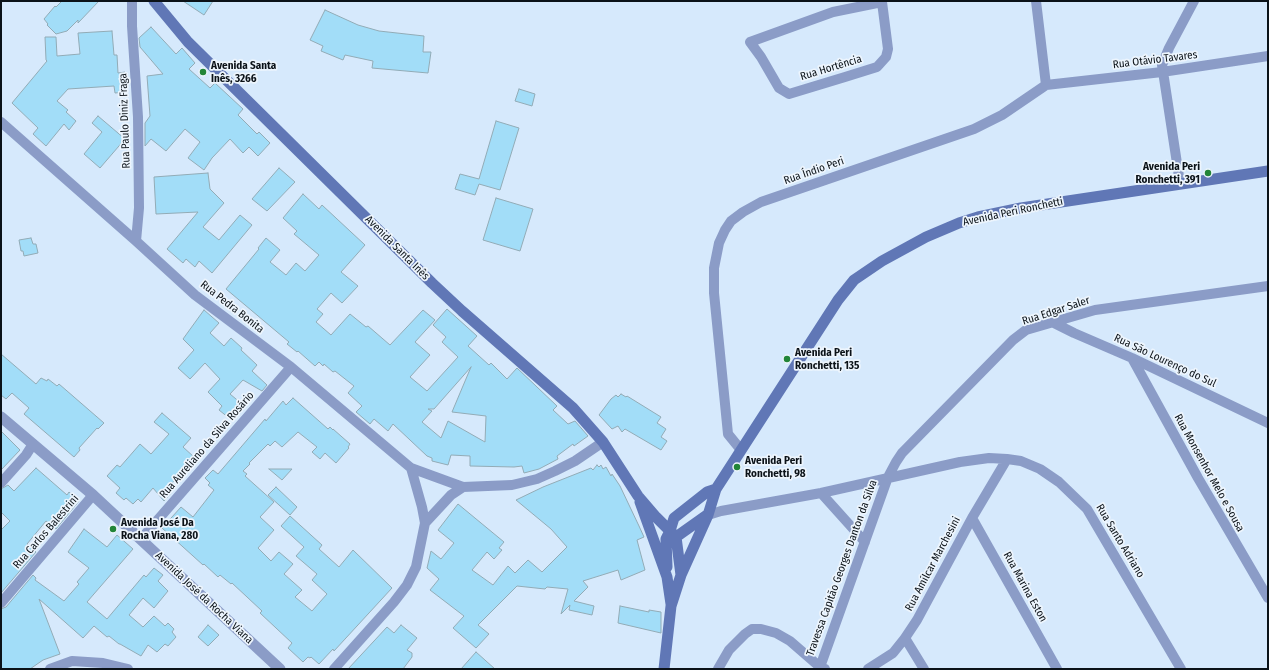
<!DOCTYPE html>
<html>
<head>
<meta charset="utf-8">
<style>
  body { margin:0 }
  #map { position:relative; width:1269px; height:670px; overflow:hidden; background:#d6e9fc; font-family:"Fira Sans Condensed",sans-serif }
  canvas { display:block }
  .frame { position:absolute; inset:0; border:2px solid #0b1218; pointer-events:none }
</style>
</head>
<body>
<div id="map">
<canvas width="1269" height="670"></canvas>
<div class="frame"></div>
</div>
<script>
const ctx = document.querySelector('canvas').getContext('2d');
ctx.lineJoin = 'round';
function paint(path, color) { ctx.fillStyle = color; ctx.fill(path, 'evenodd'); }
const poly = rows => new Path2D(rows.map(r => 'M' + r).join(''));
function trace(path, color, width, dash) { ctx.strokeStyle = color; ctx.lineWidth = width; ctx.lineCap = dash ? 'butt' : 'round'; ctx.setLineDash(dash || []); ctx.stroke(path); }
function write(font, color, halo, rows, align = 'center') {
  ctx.font = font + ' "Fira Sans Condensed",sans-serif'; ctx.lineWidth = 3.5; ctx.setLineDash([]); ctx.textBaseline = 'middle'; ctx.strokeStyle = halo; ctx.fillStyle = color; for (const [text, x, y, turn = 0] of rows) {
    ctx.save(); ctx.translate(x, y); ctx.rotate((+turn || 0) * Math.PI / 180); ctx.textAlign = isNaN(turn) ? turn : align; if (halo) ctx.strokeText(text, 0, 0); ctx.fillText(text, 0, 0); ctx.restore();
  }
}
const building = poly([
  [62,1,99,1,78,23,78,20,67,31,56,34,47,25,48,24,44,19,55,6,56,7,62,1],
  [183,1,213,1,204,15,183,1],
  [325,10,358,25,379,31,424,36,423,52,431,52,428,73,372,68,373,61,345,55,343,60,321,51,323,46,310,40,325,10],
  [151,27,176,54,182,48,195,63,189,69,210,88,215,83,243,109,238,115,257,134,259,132,270,143,258,156,249,147,243,153,230,139,212,158,204,170,188,158,200,142,185,129,166,151,151,139,145,146,145,123,150,116,147,76,163,74,140,47,139,38,151,27],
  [112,31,114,55,117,55,118,73,125,72,126,92,115,93,114,86,68,89,57,101,68,110,66,112,76,121,69,130,64,124,46,146,33,134,38,128,12,103,47,61,46,60,45,37,56,37,57,56,80,54,78,33,112,31],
  [519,89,535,94,532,106,515,101,519,89],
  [98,116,125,139,100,168,84,154,102,132,92,123,98,116],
  [496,121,519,128,500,190,479,184,475,195,455,189,460,174,479,179,496,121],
  [279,168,295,182,267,211,252,199,279,168],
  [208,173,210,189,224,203,203,227,219,240,240,215,252,225,212,273,199,261,195,267,186,259,183,263,167,249,198,212,156,214,154,177,208,173],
  [303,194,319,209,322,205,365,245,341,272,358,286,342,303,331,293,317,309,323,314,316,322,331,335,350,314,366,327,368,326,390,345,423,310,435,320,415,342,430,355,410,377,427,391,458,357,442,342,446,337,433,325,447,309,477,336,468,346,489,365,491,363,507,379,517,368,557,406,553,410,568,424,575,421,588,436,574,446,573,444,557,456,558,459,539,469,524,473,522,466,514,467,470,466,470,456,451,455,448,465,432,461,432,458,427,456,393,424,388,431,374,419,370,424,356,412,362,406,348,393,354,386,335,371,333,372,324,364,323,366,319,362,315,366,298,351,297,352,287,344,289,342,226,289,259,249,258,248,266,238,280,250,270,262,286,275,296,263,305,271,319,255,294,234,297,231,283,218,303,194],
  [471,367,452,412,486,416,485,442,448,421,441,438,422,422,432,411,428,409,434,409,471,367],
  [496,198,533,209,520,251,483,240,496,198],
  [31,238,33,244,36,244,38,253,24,256,23,251,21,251,19,240,31,238],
  [204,310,219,323,210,333,224,346,231,338,242,348,241,350,257,365,252,371,267,385,262,391,243,380,230,394,242,404,229,418,219,410,222,406,208,392,220,379,205,363,190,379,178,368,194,350,183,339,204,310],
  [1,354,36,384,41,378,47,381,48,379,57,386,59,384,104,423,98,429,97,428,79,448,80,450,74,457,24,414,29,408,12,393,6,399,1,395,1,354],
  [621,394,626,397,627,396,661,417,657,423,666,429,661,437,667,441,661,450,625,429,622,432,618,426,612,429,599,415,611,399,616,395,618,397,621,394],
  [293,398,328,429,330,427,333,430,333,429,350,444,348,447,349,448,336,463,325,453,320,459,312,452,317,447,298,432,282,447,275,441,270,446,268,444,249,463,250,464,243,471,247,474,245,476,274,502,260,517,274,530,258,548,271,561,279,552,293,564,284,574,302,590,295,597,312,611,327,594,312,580,317,574,296,556,304,547,281,526,290,516,322,545,319,549,339,567,353,550,392,588,334,651,333,649,319,664,311,657,310,658,308,657,303,662,288,648,292,643,260,613,262,611,232,583,231,584,220,575,218,577,204,564,203,565,162,528,181,507,193,517,214,490,208,485,210,483,205,478,213,470,218,474,265,419,266,421,283,401,286,405,293,398],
  [162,413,191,438,183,447,194,457,168,488,172,492,164,501,153,488,141,502,138,499,133,504,126,498,124,500,116,493,120,488,107,476,117,465,120,467,140,444,151,454,169,434,154,422,162,413],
  [1,431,20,450,1,470,1,431],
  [597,465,599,467,601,465,603,469,606,467,611,476,612,474,620,486,639,526,644,537,637,540,645,570,621,580,618,570,583,581,588,587,574,601,594,606,592,615,569,610,570,605,561,614,568,589,547,587,545,589,517,586,478,625,489,634,476,648,453,628,464,616,430,590,439,579,427,568,431,551,441,559,454,543,438,530,458,504,504,542,499,548,502,550,494,559,487,552,472,570,493,585,508,566,515,573,528,560,542,572,567,547,551,529,516,500,543,487,591,468,593,470,597,465],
  [36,468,67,495,69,492,79,501,56,529,46,521,27,544,36,552,1,593,1,530,10,521,1,512,1,489,8,485,14,491,36,468],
  [269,469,292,469,282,480,269,469],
  [276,487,297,507,290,515,268,495,276,487],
  [84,529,107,547,117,535,133,549,87,602,107,619,144,575,146,577,154,568,163,575,158,581,168,591,154,608,143,598,129,615,143,627,154,616,165,626,168,623,174,629,172,632,176,637,168,646,165,644,157,652,148,645,141,656,120,644,119,644,109,636,107,637,94,626,83,638,39,599,60,654,43,660,30,669,1,669,1,609,6,607,33,575,36,578,35,580,64,601,79,584,77,582,89,568,68,552,84,529],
  [620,606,649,612,649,610,661,612,661,633,618,623,620,606],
  [208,625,219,635,208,646,198,637,208,625],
  [401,625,417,638,407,650,412,653,412,657,403,669,348,669,387,627,394,633,401,625],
  [476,652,495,669,461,669,476,652]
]);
const minor = poly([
  [132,1,132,26,138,117,139,208,136,241],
  [882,2,888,49,886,57,877,67,845,77,789,94,779,88,761,57,750,42,833,12,882,2],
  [1046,85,1162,72,1268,56],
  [1,122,136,241,195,295,291,367,411,468,463,487,512,485,537,479,555,471,575,461,603,442],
  [1180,183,1162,65,1169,48,1194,1],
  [1052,322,1074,333,1132,358,1268,423],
  [1132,358,1198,478,1268,598],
  [741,450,728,434,714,293,714,268,719,243,725,230,731,221,743,212,761,202,974,129,1002,115,1046,85,1036,1],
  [1,483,26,455,33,444],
  [821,493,865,542],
  [708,515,721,511,821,493,960,462,989,458,1007,459,1021,461,1040,469,1059,482,1087,509,1181,669],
  [972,518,1057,669],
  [425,523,451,495,463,487],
  [141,539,291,367],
  [1,603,93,495],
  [905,638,924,669],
  [820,667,888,477,896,462,902,453,1013,340,1026,330,1095,310,1268,286],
  [50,669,72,661,103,663,128,669],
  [334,669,394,602,407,585,416,567,425,523,422,507,411,468],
  [718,669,729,650,745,634,752,629,761,629,776,633,790,641,820,667,825,669],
  [868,669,893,653,905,638,917,620,972,518,1007,459]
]);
const tertiary = poly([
  [1,417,93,495,280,669]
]);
const secondary = poly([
  [154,1,188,42,432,283,462,311,573,408,603,442,638,496,656,517,676,537,681,575,671,606,664,669],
  [640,502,667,577,671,604],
  [669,538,676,537,707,515],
  [667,567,666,539,670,531,674,518,707,492,716,489],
  [681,575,708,515,716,489,838,300,854,280,882,261,926,237,959,223,978,217,1021,208,1268,171]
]);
const markers = [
  [203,72,4,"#228538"],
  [1208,173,4,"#228538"],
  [787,359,4,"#228538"],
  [737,467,4,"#228538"],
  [113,529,4,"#228538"]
];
const streetNames = [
  ["Rua Otávio Tavares",1155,60,-7],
  ["Rua Hortência",831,68,-17],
  ["Rua Paulo Diniz Fraga",125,121,-92],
  ["Rua Índio Peri",814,171,-19],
  ["Avenida Peri Ronchetti",1013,212,-12],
  ["Avenida Santa Inês",397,248,45],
  ["Rua Pedra Bonita",232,307,38],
  ["Rua Edgar Saler",1056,311,-18],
  ["Rua São Lourenço do Sul",1165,361,25],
  ["Rua Aureliano da Silva Rosário",207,445,-49],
  ["Rua Monsenhor Melo e Sousa",1209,473,61],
  ["Rua Carlos Balestrini",46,532,-49],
  ["Rua Santo Adriano",1120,541,59],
  ["Rua Amílcar Marchesini",933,564,-62],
  ["Travessa Capitão Georges Danton da Silva",842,568,-70],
  ["Rua Marina Eston",1025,587,61],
  ["Avenida José da Rocha Viana",204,598,43]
];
const poiNames = [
  ["Avenida Santa",211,66],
  ["Inês, 3266",211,79],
  ["Avenida Peri",1200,167,"right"],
  ["Ronchetti, 391",1200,180,"right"],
  ["Avenida Peri",795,353],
  ["Ronchetti, 135",795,366],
  ["Avenida Peri",745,461],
  ["Ronchetti, 98",745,474],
  ["Avenida José Da",121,523],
  ["Rocha Viana, 280",121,536]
];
paint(building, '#a2ddf8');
trace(building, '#92abb6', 1);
trace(minor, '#8b9cc7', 10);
trace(tertiary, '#8b9cc7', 11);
trace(secondary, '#6077b6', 11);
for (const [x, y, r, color] of markers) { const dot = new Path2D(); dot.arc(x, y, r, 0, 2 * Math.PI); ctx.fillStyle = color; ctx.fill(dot); trace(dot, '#edf5fd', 1.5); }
write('11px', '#0b1218', '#edf5fd', streetNames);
write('bold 11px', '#0b1218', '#edf5fd', poiNames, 'left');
</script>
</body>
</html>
